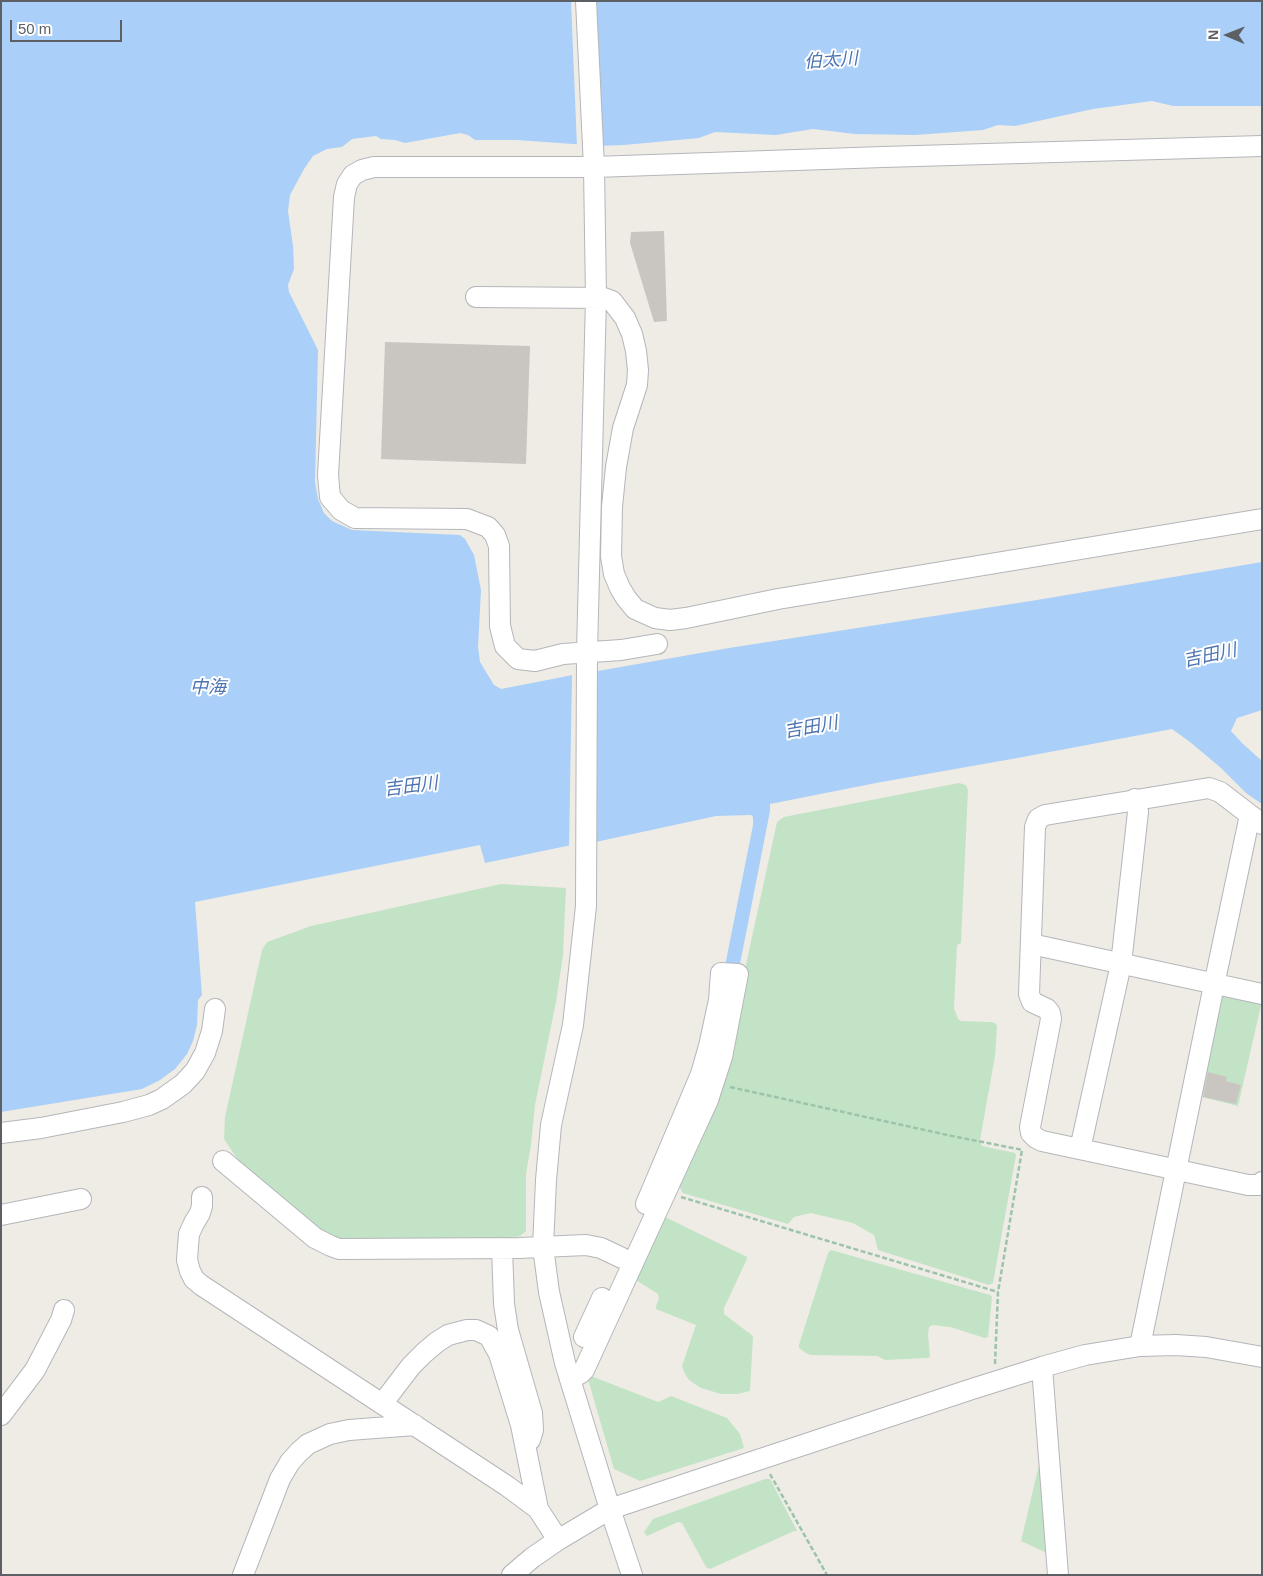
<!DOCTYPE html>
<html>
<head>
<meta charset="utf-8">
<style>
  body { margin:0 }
  #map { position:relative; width:1263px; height:1576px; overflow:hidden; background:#eeece5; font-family:Arial,sans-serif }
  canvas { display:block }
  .frame { position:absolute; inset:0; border:2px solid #5c5f64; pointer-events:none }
  .north { position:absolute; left:1203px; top:10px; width:50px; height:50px; -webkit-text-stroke:4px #fff; paint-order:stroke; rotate:271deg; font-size:14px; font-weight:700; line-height:20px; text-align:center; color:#5c5f64 }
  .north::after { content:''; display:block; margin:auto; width:18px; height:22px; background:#5c5f64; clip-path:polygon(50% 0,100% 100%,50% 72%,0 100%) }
  .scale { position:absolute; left:10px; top:20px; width:112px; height:22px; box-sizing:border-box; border:2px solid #5c5f64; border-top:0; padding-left:6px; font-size:15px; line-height:18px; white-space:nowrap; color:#5c5f64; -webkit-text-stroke:4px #fff; paint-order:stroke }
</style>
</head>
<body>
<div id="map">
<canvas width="1263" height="1576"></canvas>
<div class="frame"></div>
<div class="north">N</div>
<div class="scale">50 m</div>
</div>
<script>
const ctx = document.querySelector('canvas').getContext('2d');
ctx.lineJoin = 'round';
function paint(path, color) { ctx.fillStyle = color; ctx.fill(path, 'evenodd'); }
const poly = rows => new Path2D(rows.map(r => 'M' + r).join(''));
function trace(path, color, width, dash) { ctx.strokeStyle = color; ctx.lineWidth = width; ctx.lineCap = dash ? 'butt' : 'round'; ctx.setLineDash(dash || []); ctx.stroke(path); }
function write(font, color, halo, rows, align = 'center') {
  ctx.font = font + ' Arial,"Noto Sans JP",sans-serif'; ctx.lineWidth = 4; ctx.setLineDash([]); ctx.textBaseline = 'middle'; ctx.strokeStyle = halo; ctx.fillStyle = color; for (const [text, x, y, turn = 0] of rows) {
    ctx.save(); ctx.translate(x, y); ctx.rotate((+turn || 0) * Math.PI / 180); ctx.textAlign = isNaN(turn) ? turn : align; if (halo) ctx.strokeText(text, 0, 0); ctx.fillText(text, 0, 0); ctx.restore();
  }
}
const green = poly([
  [959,783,966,785,968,790,961,943,957,945,954,1008,958,1019,961,1021,990,1022,995,1023,997,1026,995,1056,980,1140,982,1146,1015,1153,1016,1155,993,1283,989,1285,878,1250,874,1235,853,1223,811,1213,794,1217,788,1224,683,1193,680,1188,680,1183,722,1075,777,822,784,817],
  [501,884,566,888,563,955,556,1002,535,1105,531,1145,526,1174,526,1231,520,1236,511,1238,331,1239,240,1163,224,1139,225,1117,262,950,267,942,311,926],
  [1222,992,1262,1001,1238,1106,1198,1096],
  [665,1217,747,1257,747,1259,724,1308,724,1314,753,1336,750,1391,737,1394,721,1394,701,1388,689,1380,685,1374,682,1366,696,1325,656,1309,656,1306,659,1298,658,1294,636,1280],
  [831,1250,990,1295,992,1297,988,1337,985,1338,950,1327,932,1325,929,1327,928,1334,930,1357,928,1358,885,1360,877,1356,810,1355,806,1353,799,1348,799,1345,828,1253],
  [591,1376,658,1402,671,1396,727,1418,740,1434,744,1448,640,1481,614,1469,588,1379],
  [1043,1448,1049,1554,1021,1541],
  [765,1479,770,1479,797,1531,794,1531,710,1569,706,1567,682,1523,678,1522,647,1536,644,1532,653,1519]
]);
const water = poly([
  [1,1,581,1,587,145,517,140,475,140,468,135,460,133,405,143,395,140,381,139,376,136,352,139,342,147,327,149,313,156,304,169,290,195,288,211,293,246,294,269,288,285,289,292,318,350,315,482,318,499,324,513,332,521,352,530,460,535,465,539,474,555,481,590,478,647,480,662,494,685,501,689,583,673,581,843,485,863,480,845,195,902,202,995,198,1000,197,1025,193,1041,187,1054,175,1069,160,1080,142,1089,1,1112],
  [589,1,1262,1,1262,106,1173,106,1152,101,1093,109,1015,126,998,125,983,130,915,135,855,134,813,129,776,135,715,132,699,138,624,145,596,146],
  [1262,562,1262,710,1237,718,1231,731,1242,743,1262,761,1262,804,1246,793,1221,768,1190,742,1172,729,1023,757,876,783,770,804,770,811,739,969,725,966,753,825,753,817,751,815,716,816,591,843,592,672,729,648,1037,600]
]);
const pier = poly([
  [571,1,584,1,587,148,577,147],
  [583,671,582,845,569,848,572,673]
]);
const building = poly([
  [664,231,667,321,654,322,630,243,631,232],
  [385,342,530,346,526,464,381,459],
  [1208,1072,1227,1077,1226,1081,1241,1085,1236,1104,1203,1097]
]);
const path = poly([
  [730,1087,952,1136,1023,1150],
  [681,1197,998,1292],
  [995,1364,998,1292,1022,1150],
  [770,1474,827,1575]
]);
const minor = poly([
  [586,1,594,167,596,298,587,652,586,906,573,1025,551,1125,546,1180,543,1247,549,1292,565,1363,610,1509,972,1389,1042,1367,1085,1355,1140,1346,1176,1345,1206,1347,1262,1357],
  [476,297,604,298,612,301,625,318,632,334,636,351,638,370,637,385,623,428,616,467,612,507,611,556,614,574,620,588,626,598,635,609,655,618,670,620,686,618,778,599,1262,519],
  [657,644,621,650,563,654,535,661,518,659,505,646,500,626,499,546,495,535,488,527,467,519,355,518,341,510,330,497,328,475,344,197,347,184,353,175,362,170,374,167,594,167,883,157,1262,146],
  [1262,824,1220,792,1209,788,1045,815,1038,819,1035,827,1029,994,1032,1002,1047,1009,1050,1013,1051,1019,1030,1127,1031,1133,1036,1138,1042,1141,1248,1185,1259,1185,1262,1182],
  [1031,944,1262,994],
  [1,1133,41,1128,123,1112,149,1105,162,1099,183,1084,195,1071,205,1053,212,1031,215,1009],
  [1080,1149,1121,964,1138,812,1135,799],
  [223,1161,315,1238,331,1246,339,1249,519,1248,586,1245,601,1248,622,1258],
  [202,1197,202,1206,200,1213,194,1223,189,1234,188,1246,187,1260,190,1271,194,1279,201,1285,507,1486,538,1509,558,1540],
  [646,1204,701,1074,709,1046,719,1000,732,1003],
  [1,1215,81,1199],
  [502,1248,504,1304,508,1330,532,1413,533,1430,530,1440],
  [584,1337,602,1298],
  [1140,1346,1214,985,1250,815],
  [1042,1367,1058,1575],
  [570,1379,581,1373,584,1370,708,1100,722,1057,738,974,721,973,719,1000],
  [382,1404,411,1366,424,1353,437,1342,448,1335,467,1330,476,1330,489,1336,499,1354,521,1425,538,1509],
  [1,1415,35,1370,61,1320,64,1310],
  [243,1575,280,1479,290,1462,299,1452,308,1444,330,1434,349,1430,415,1425],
  [512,1575,532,1558,558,1540,610,1509,632,1575]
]);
const waterNames = [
  ["伯太川",831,61,-4],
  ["吉田川",1210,656,-12],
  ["中海",208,688],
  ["吉田川",811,728,-10],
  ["吉田川",411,787,-7]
];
paint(green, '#c3e3c6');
paint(water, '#aacff8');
paint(pier, '#eeece5');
paint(building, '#c9c6c2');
trace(minor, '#b5b6ba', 22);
trace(path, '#9cc4ab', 2.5, [5, 2.5]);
trace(minor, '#fff', 20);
write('italic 18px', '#4c74b1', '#fff', waterNames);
</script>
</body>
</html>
